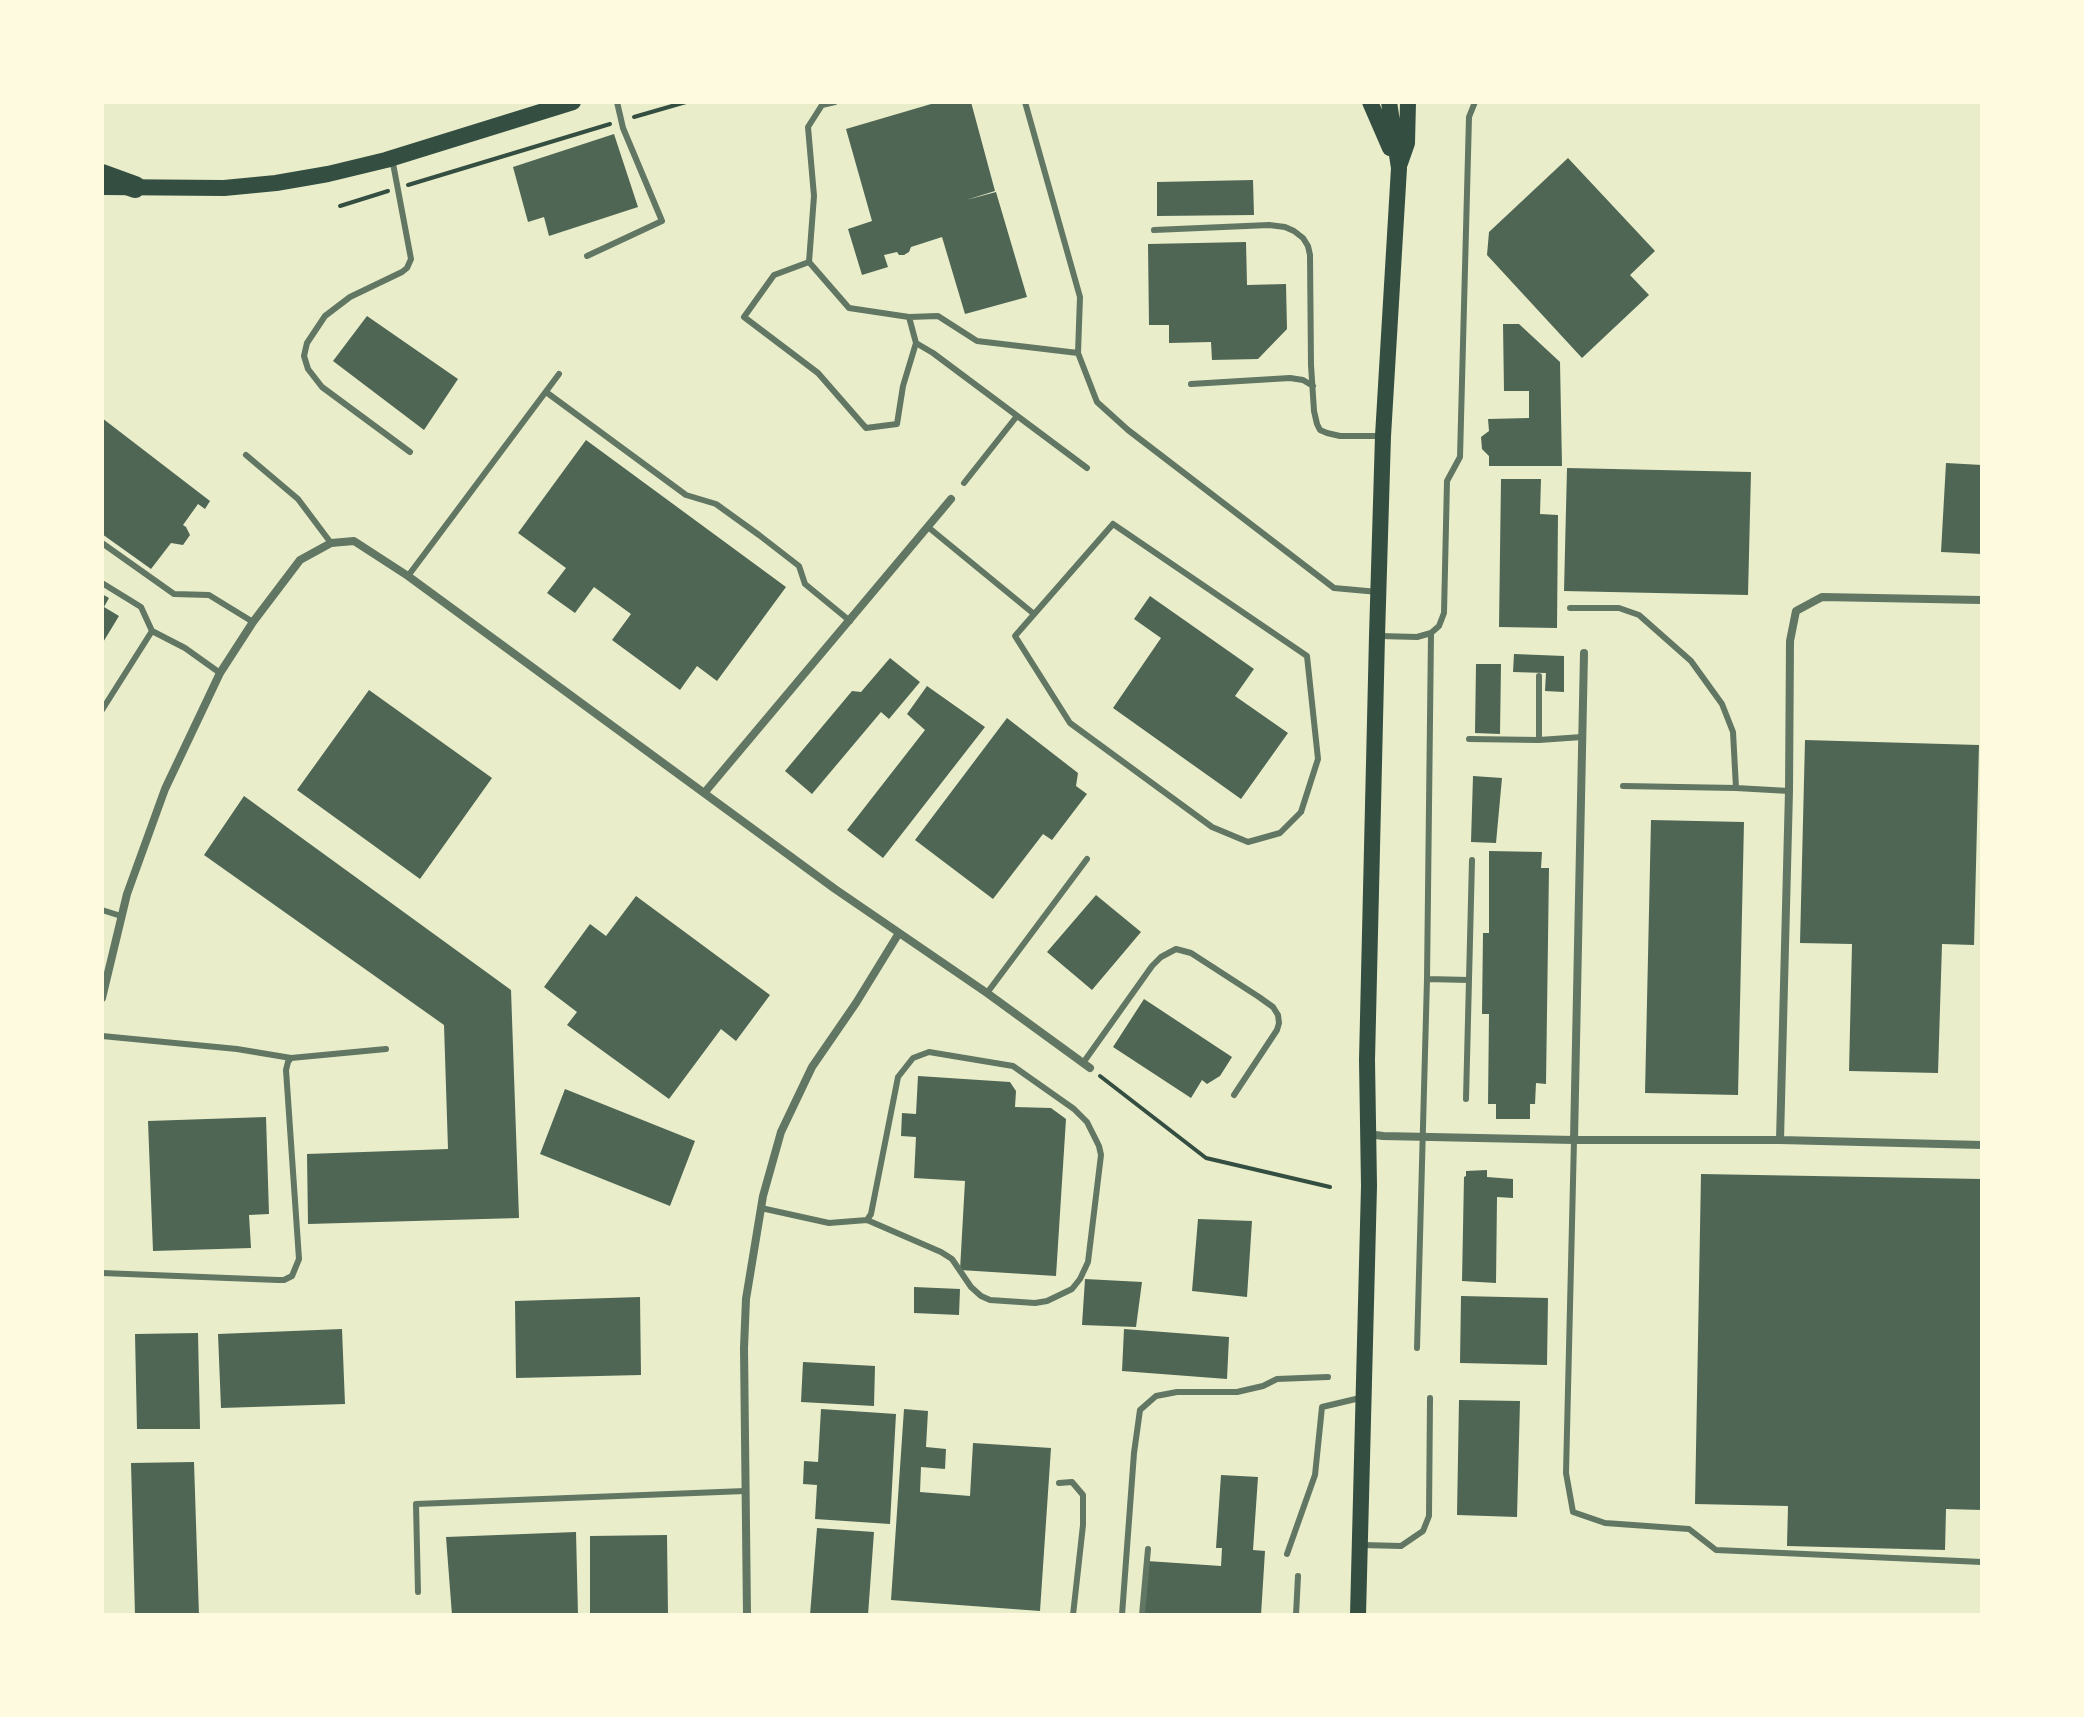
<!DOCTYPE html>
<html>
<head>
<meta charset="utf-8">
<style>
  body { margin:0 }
  #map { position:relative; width:2084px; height:1717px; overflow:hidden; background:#e9edc9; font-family:Rubik,sans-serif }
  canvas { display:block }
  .frame { position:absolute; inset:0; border:104px solid #fefae0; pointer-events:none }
</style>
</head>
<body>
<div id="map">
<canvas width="2084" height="1717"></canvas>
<div class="frame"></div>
</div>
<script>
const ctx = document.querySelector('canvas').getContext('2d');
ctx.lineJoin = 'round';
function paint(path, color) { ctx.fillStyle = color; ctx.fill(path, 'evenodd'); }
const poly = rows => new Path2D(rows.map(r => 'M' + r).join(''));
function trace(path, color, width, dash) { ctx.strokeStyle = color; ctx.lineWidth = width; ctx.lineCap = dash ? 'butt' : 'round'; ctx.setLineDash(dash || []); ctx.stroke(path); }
const building = poly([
  [938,102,971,102,995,191,966,200,996,192,1027,297,965,314,942,237,911,247,909,252,904,255,899,255,897,252,884,255,888,267,862,275,848,229,872,221,846,129],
  [614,134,638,207,549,236,544,217,528,222,513,167],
  [1568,158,1655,251,1630,275,1649,295,1582,358,1487,255,1489,232],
  [1253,180,1254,215,1157,216,1157,182],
  [1246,242,1247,285,1286,284,1287,329,1258,359,1212,360,1211,342,1169,343,1169,325,1149,325,1148,244],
  [367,316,458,379,424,430,333,361],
  [1503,324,1519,324,1560,362,1562,466,1489,466,1489,456,1482,449,1481,437,1489,431,1488,419,1529,418,1529,391,1504,391],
  [102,418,210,501,205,509,198,504,183,525,186,527,190,535,183,545,171,543,151,569,102,534],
  [586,440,786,587,717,681,697,666,680,690,612,640,631,614,594,587,575,613,547,593,566,568,518,533],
  [1946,463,1982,465,1982,554,1941,552],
  [1567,468,1751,472,1748,595,1564,591],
  [1501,479,1541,479,1540,514,1558,515,1557,628,1499,627],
  [102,594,109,598,104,607,119,616,102,644],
  [1150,596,1254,669,1235,696,1288,733,1241,799,1113,708,1161,638,1134,619],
  [1514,654,1564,656,1564,692,1545,691,1546,673,1513,672],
  [890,658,920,682,889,719,881,712,812,794,785,771,852,691,861,692],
  [1476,664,1501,664,1500,734,1475,733],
  [927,686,985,727,883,858,847,830,925,730,907,714],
  [369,690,492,778,420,879,297,790],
  [1007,718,1078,773,1076,786,1087,794,1052,840,1043,834,993,899,915,840],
  [1805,740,1979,745,1974,945,1942,944,1938,1073,1849,1071,1852,944,1800,943],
  [1473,776,1502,778,1496,843,1471,842],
  [244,796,511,990,519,1218,308,1224,307,1154,448,1149,444,1025,204,855],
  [1651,820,1744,822,1738,1095,1645,1093],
  [1489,851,1542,852,1541,868,1549,868,1546,1084,1536,1083,1535,1104,1530,1104,1530,1119,1496,1119,1496,1104,1488,1104,1489,1014,1482,1014,1483,933,1489,933],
  [1096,895,1141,932,1092,990,1047,952],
  [636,896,770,995,736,1041,721,1029,669,1099,567,1025,577,1012,544,987,590,924,606,936],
  [1144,999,1232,1057,1220,1076,1207,1084,1202,1080,1191,1098,1113,1047],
  [918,1076,1010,1082,1016,1091,1015,1107,1051,1108,1066,1119,1056,1276,960,1270,965,1181,914,1178,916,1137,901,1136,902,1113,916,1114],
  [565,1089,695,1141,670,1206,540,1154],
  [266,1117,269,1214,249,1215,251,1248,153,1251,148,1121],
  [1487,1170,1487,1177,1513,1179,1513,1198,1497,1197,1496,1283,1462,1281,1464,1177,1466,1176,1466,1171],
  [1701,1174,1982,1179,1982,1510,1946,1509,1945,1550,1787,1546,1788,1506,1695,1504],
  [1198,1219,1252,1221,1247,1297,1192,1291],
  [1085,1279,1142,1282,1136,1327,1082,1325],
  [914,1287,960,1289,959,1315,914,1313],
  [1461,1296,1548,1298,1547,1365,1460,1363],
  [640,1297,641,1375,516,1378,515,1301],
  [342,1329,345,1404,221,1408,218,1334],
  [1124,1329,1229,1337,1227,1379,1122,1371],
  [198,1333,200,1429,137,1429,135,1334],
  [803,1362,875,1366,874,1406,801,1402],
  [1459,1400,1520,1401,1517,1517,1457,1515],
  [821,1409,896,1414,890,1524,815,1519,817,1485,803,1484,804,1461,818,1462],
  [904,1409,928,1411,926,1447,946,1449,945,1469,921,1467,920,1492,970,1496,973,1443,1051,1448,1040,1611,891,1600],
  [194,1462,199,1615,135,1615,131,1463],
  [1221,1475,1258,1477,1253,1550,1265,1551,1261,1615,1144,1615,1147,1561,1221,1566,1222,1548,1216,1548],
  [817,1528,874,1532,868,1615,810,1615],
  [576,1532,578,1615,452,1615,446,1537],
  [667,1535,668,1615,590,1615,590,1536]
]);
const path = poly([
  [634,117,686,102],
  [408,185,610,124],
  [340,206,388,191],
  [1100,1076,1206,1158,1330,1187]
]);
const service = poly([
  [835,102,822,105,808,127,814,196,809,262,849,308,909,317,938,316,977,341,1078,353],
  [1025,102,1080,297,1078,353,1097,402,1128,430,1334,588,1378,592],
  [392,158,411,259,407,268,402,272,350,297,325,316,307,343,304,356,308,369,322,387,410,452],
  [1154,230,1269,225,1285,227,1294,231,1303,238,1308,246,1310,255,1311,365,1314,411,1317,424,1320,430,1327,433,1340,436,1383,436],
  [587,256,662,221,623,128,617,102],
  [809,262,774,275,744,317,818,373,866,428,897,424,903,386,916,343,909,317],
  [916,343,933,353,1087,468],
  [1191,384,1290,378,1303,380,1313,386],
  [546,392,686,495,716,504,759,535,799,566,805,584,850,621],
  [246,455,298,499,331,543],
  [964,483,1017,416],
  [1113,524,1307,656,1318,759,1301,812,1280,833,1248,842,1212,827,1070,723,1015,636,1113,524],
  [928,527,1034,614],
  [102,543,174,594,209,595,253,622],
  [408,576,559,374],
  [102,583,141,607,152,631,185,648,220,673],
  [1570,608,1619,608,1639,615,1691,661,1722,704,1733,732,1736,788],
  [1380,636,1417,637,1431,633,1439,626,1444,613,1447,481,1460,457,1469,117,1475,102],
  [102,710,152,631],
  [1469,739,1539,740,1582,737],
  [1539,740,1539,676],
  [1623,786,1736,788,1789,791],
  [102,910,121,916],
  [1427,979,1469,980],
  [987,993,1087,859],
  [102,1036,237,1049,291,1058],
  [1083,1063,1152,966,1161,957,1176,949,1191,953,1259,997,1273,1007,1278,1015,1279,1023,1277,1030,1234,1095],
  [1466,1099,1472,860],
  [1574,1140,1566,1473,1573,1512,1605,1523,1689,1529,1716,1550,1982,1562],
  [761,1208,829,1223,867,1220,871,1214,898,1077,913,1058,929,1052,1013,1066,1074,1109,1087,1122,1099,1146,1101,1155,1088,1262,1080,1279,1072,1289,1047,1301,1035,1303,990,1300,981,1296,971,1287,952,1259,941,1252,867,1220],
  [102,1273,278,1280,284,1280,292,1276,299,1259,286,1070,288,1062,291,1058,386,1049],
  [1417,1348,1427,979,1431,633],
  [1059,1483,1072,1482,1083,1495,1083,1525,1073,1615],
  [1362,1545,1401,1546,1423,1531,1429,1516,1430,1398],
  [1287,1554,1315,1475,1322,1407,1360,1398],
  [418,1592,416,1504,745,1491],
  [1122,1615,1134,1453,1140,1410,1156,1396,1177,1392,1237,1392,1263,1386,1277,1379,1328,1377],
  [1142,1615,1148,1549],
  [1296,1615,1298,1576]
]);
const minor = poly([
  [705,792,951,499],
  [102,998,127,894,165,789,220,673,253,622,300,560,331,543,354,541,408,576,835,889,987,993,1090,1068],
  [1368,1134,1383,1136,1574,1140,1780,1140,1982,1145],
  [1574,1140,1584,653],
  [1780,1140,1789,791,1790,641,1796,611,1822,597,1982,600],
  [747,1615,744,1348,746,1299,763,1196,781,1132,812,1067,856,1003,899,933]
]);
const secondary = poly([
  [1370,102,1390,148],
  [1400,163,1407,143,1408,102],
  [102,187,224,188,276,183,328,174,386,160,573,102],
  [1358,1615,1369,1186,1367,1060,1377,636,1383,436,1399,168,1389,102]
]);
const motorway = poly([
  [102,175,135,187]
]);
paint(building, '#4f6655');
trace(path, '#344e41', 4);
trace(service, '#617663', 6);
trace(minor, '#617663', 8);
trace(secondary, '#344e41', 16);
trace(motorway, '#344e41', 22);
</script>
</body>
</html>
